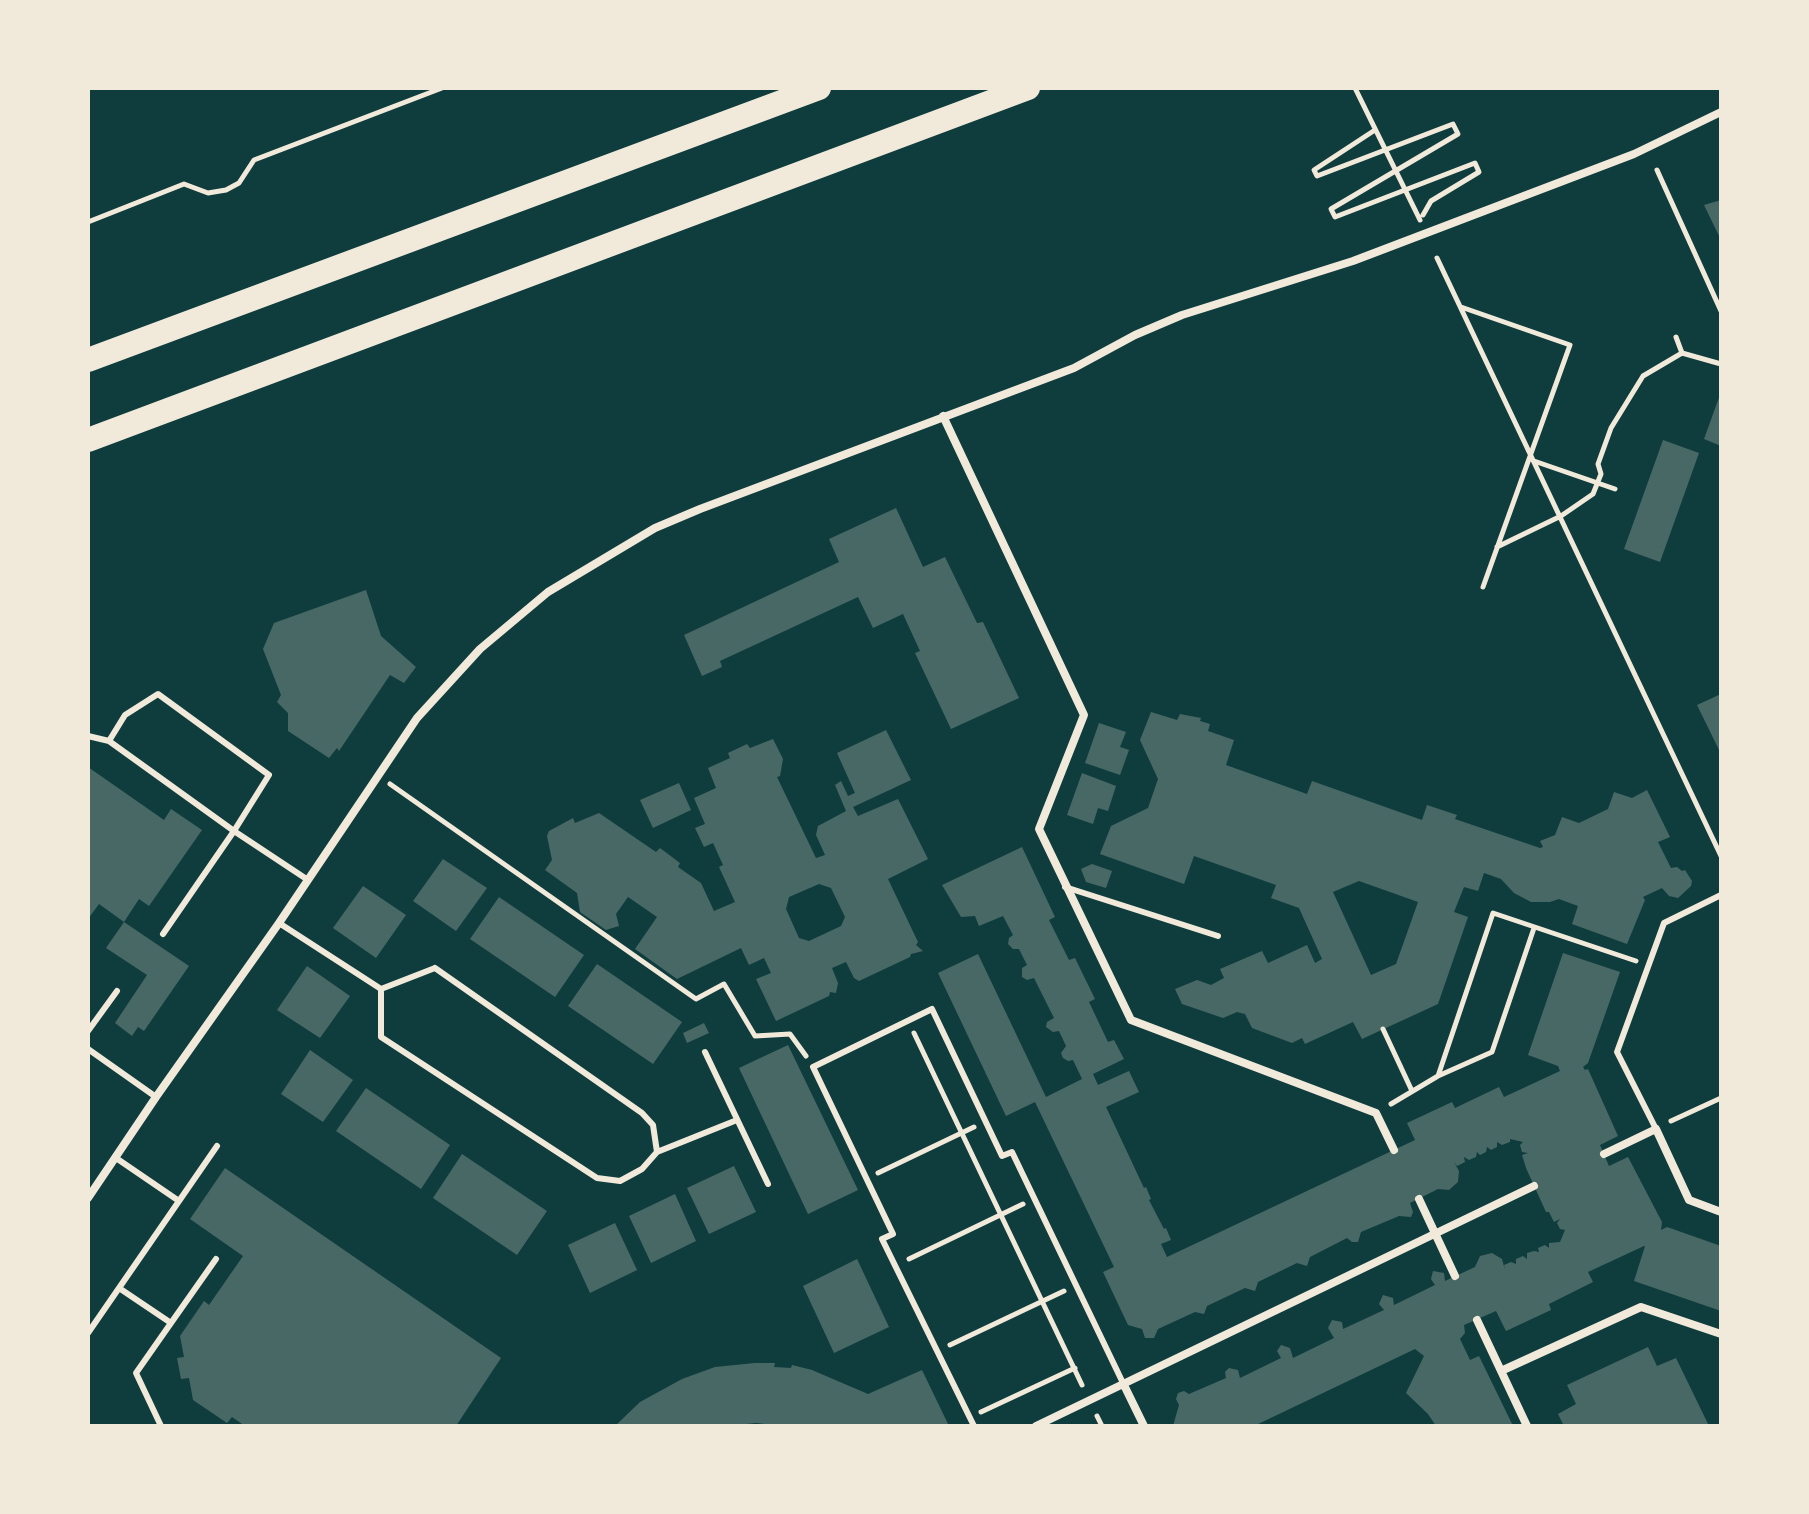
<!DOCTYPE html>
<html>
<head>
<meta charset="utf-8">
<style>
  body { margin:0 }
  #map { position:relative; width:1809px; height:1514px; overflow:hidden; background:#0f3d3e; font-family:Montserrat,sans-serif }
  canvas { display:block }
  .frame { position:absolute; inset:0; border:90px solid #f1e9da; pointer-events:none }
</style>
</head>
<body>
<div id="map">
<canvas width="1809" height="1514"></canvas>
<div class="frame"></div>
</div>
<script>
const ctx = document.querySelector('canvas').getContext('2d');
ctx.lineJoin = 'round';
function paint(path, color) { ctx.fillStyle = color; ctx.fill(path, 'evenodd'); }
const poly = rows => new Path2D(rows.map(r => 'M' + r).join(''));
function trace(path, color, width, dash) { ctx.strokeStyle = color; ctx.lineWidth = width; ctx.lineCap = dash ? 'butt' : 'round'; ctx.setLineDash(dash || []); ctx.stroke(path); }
const building = poly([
  [1721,200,1721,240,1704,205],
  [1721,392,1721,446,1704,439],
  [1663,440,1699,453,1660,562,1624,549],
  [896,508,923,567,945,557,977,623,983,622,1019,698,951,729,915,653,920,651,903,614,873,628,858,597,720,661,722,667,702,676,684,635,839,562,829,539],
  [366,590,381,636,416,667,404,683,390,675,339,751,337,748,329,758,288,731,288,713,277,702,281,695,263,649,274,623],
  [1721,694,1721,754,1697,705],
  [1151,712,1177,720,1180,714,1201,718,1200,721,1210,724,1208,731,1234,740,1226,765,1307,794,1312,781,1422,820,1427,805,1457,815,1455,819,1540,848,1543,847,1540,841,1555,835,1562,817,1579,823,1608,809,1614,792,1632,798,1647,790,1670,837,1658,842,1671,868,1677,867,1682,871,1685,870,1692,881,1691,886,1678,898,1669,896,1662,888,1643,897,1645,900,1627,944,1572,924,1578,906,1559,899,1550,902,1531,902,1514,893,1501,879,1484,873,1478,891,1464,887,1454,912,1468,917,1438,1004,1362,1039,1353,1022,1305,1044,1302,1038,1292,1043,1252,1028,1245,1014,1237,1012,1223,1018,1182,1004,1175,989,1197,980,1211,985,1224,978,1220,969,1262,951,1268,963,1307,945,1315,963,1322,959,1299,908,1271,898,1276,885,1194,856,1184,884,1100,854,1111,826,1148,808,1158,779,1140,740],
  [1359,881,1418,902,1396,964,1371,975,1333,892],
  [1099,723,1126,732,1120,747,1129,750,1120,775,1085,763],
  [886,730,911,780,853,807,858,816,898,799,928,859,888,879,918,942,916,945,923,951,911,954,910,957,859,981,854,978,846,962,832,968,838,983,836,993,830,992,829,996,776,1021,756,979,771,973,764,958,749,965,741,948,677,979,635,949,657,917,628,897,616,914,619,926,606,930,580,912,577,893,545,870,552,860,547,836,549,831,573,818,575,823,599,813,656,852,660,848,680,863,678,867,701,883,714,911,735,902,719,867,723,865,713,843,704,847,695,828,705,824,694,798,716,788,708,768,730,758,728,753,747,744,750,748,773,739,783,759,780,776,777,777,816,858,825,855,816,835,818,826,846,811,835,785,841,781,848,796,855,793,837,753],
  [819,884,831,888,845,917,841,926,809,941,799,938,786,909,789,897],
  [88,767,164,820,171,809,202,830,149,906,139,899,124,922,99,904,88,919],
  [1082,773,1116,786,1108,811,1098,808,1093,824,1067,815],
  [679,783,691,810,653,828,640,800],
  [1022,847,1055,917,1049,920,1069,960,1075,958,1095,999,1089,1002,1108,1042,1114,1040,1124,1059,1093,1074,1098,1085,1129,1071,1139,1092,1106,1107,1144,1188,1146,1187,1151,1199,1149,1200,1164,1229,1166,1228,1171,1240,1161,1244,1167,1257,1415,1140,1407,1123,1452,1102,1455,1108,1499,1087,1504,1097,1560,1071,1558,1066,1528,1055,1563,953,1620,972,1588,1063,1583,1067,1585,1070,1588,1069,1618,1136,1600,1145,1609,1166,1628,1157,1662,1222,1661,1230,1667,1227,1721,1246,1721,1311,1634,1281,1645,1246,1644,1246,1588,1272,1593,1282,1549,1304,1551,1310,1506,1331,1496,1311,1464,1325,1465,1333,1460,1339,1470,1360,1479,1356,1513,1426,1436,1426,1428,1414,1406,1393,1424,1356,1415,1349,1254,1426,1173,1426,1179,1405,1176,1399,1178,1393,1184,1391,1189,1394,1226,1378,1225,1372,1229,1368,1238,1370,1240,1378,1281,1358,1277,1351,1281,1345,1290,1348,1293,1358,1334,1338,1328,1328,1332,1320,1342,1322,1343,1329,1384,1310,1379,1304,1383,1295,1393,1298,1394,1305,1435,1285,1431,1279,1433,1271,1444,1273,1445,1281,1475,1267,1480,1256,1492,1253,1502,1259,1505,1270,1504,1265,1511,1262,1516,1264,1516,1259,1523,1256,1527,1259,1527,1253,1534,1251,1539,1252,1538,1248,1545,1245,1549,1248,1549,1243,1560,1242,1565,1230,1560,1229,1557,1223,1560,1219,1554,1222,1549,1212,1546,1212,1526,1168,1522,1155,1528,1153,1522,1152,1520,1145,1523,1142,1510,1139,1510,1142,1502,1145,1497,1142,1497,1147,1491,1150,1487,1147,1486,1152,1480,1155,1477,1152,1476,1157,1469,1160,1464,1157,1465,1162,1457,1166,1454,1162,1459,1171,1458,1182,1449,1190,1438,1189,1410,1203,1413,1212,1411,1217,1399,1216,1361,1232,1358,1242,1352,1242,1347,1238,1310,1257,1307,1266,1297,1263,1258,1282,1255,1291,1245,1288,1207,1306,1204,1314,1195,1312,1158,1329,1154,1338,1145,1338,1142,1329,1128,1325,1103,1272,1114,1267,1035,1102,1006,1116,938,973,978,954,1046,1097,1082,1079,1073,1060,1068,1061,1063,1058,1061,1053,1066,1046,1059,1031,1053,1032,1046,1027,1047,1022,1054,1018,1034,978,1027,980,1022,977,1022,968,1027,965,1019,949,1013,949,1008,944,1009,938,1013,935,1003,916,979,926,975,916,961,917,942,885],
  [443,859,487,888,456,931,413,901],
  [1092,864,1112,871,1106,888,1086,882,1081,869],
  [363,886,406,915,376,958,333,928],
  [499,897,584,955,555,997,470,939],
  [124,922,189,966,144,1031,138,1027,132,1036,115,1023,147,975,106,948],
  [597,964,682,1022,653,1064,568,1006],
  [307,966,350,996,320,1038,277,1010],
  [704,1023,709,1033,687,1043,683,1033],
  [788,1045,858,1190,808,1214,739,1068],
  [310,1050,353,1080,323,1122,281,1094],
  [366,1088,450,1145,421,1189,336,1131],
  [462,1154,547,1211,517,1255,433,1198],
  [734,1166,756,1212,709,1234,687,1188],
  [225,1168,501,1358,456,1426,245,1426,232,1417,227,1423,193,1400,189,1378,181,1379,177,1358,184,1357,180,1336,204,1301,209,1305,243,1256,190,1219],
  [675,1194,696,1241,651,1263,629,1216],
  [615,1223,637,1270,590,1293,568,1245],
  [857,1259,889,1327,834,1353,803,1286],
  [1648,1347,1657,1366,1676,1358,1709,1426,1564,1426,1558,1414,1576,1404,1567,1385],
  [755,1363,775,1363,774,1367,791,1368,792,1365,812,1370,868,1394,922,1370,949,1426,784,1426,756,1423,727,1426,615,1426,640,1402,682,1379,715,1367]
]);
const path = poly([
  [1355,88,1420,220],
  [1375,130,1314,170,1317,176,1453,124,1458,134,1331,209,1335,217,1475,163,1479,172,1431,201,1423,215],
  [1657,170,1721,311],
  [88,222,184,184,208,193,226,190,239,183,254,160,442,88],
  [1437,258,1721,856],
  [1461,307,1570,345,1483,587],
  [1676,337,1682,353],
  [1534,461,1615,489],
  [1497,547,1561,516,1593,494,1601,474,1598,464,1611,428,1643,376,1682,353,1721,364],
  [390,784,696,999,724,984,755,1036,790,1034,806,1056],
  [1383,1029,1412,1091],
  [914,1033,1082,1385],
  [1438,1076,1493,913,1636,961],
  [1391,1104,1438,1076,1492,1052,1534,928],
  [1671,1121,1721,1098],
  [878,1173,974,1127],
  [909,1259,1023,1204],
  [950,1345,1064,1291],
  [981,1412,1075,1368],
  [1097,1416,1102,1426]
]);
const service = poly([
  [88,736,109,741],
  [1065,887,1218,936],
  [279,923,381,989],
  [163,934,234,831,269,775,158,694,125,715,109,741,234,831,308,880],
  [435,968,642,1113,653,1125,657,1152,642,1169,620,1181,597,1178,381,1037,381,989,435,968],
  [88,1031,117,991],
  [88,1049,156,1097],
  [705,1052,768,1184],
  [1656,1129,1617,1052,1664,923,1721,895],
  [657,1152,737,1120],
  [116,1158,179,1201],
  [171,1323,216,1259],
  [88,1333,119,1288],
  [161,1426,136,1373,171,1323,119,1288,217,1146],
  [974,1426,882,1239,893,1234,813,1067,932,1009,1002,1156,1012,1152,1123,1383]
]);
const minor = poly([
  [943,416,1084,715,1039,829,1131,1020,1376,1113,1394,1150],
  [1604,1154,1656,1129,1689,1200,1721,1212],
  [88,1198,156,1097,279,923,417,718,480,649,548,592,655,528,700,509,1074,368,1135,335,1182,315,1353,261,1634,154,1721,112],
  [1419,1199,1455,1276],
  [1477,1320,1527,1426],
  [1501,1371,1641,1307,1721,1334],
  [1123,1383,1144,1426],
  [1036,1426,1534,1186]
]);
const motorway = poly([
  [88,360,819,88],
  [88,440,1028,88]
]);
paint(building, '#486865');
trace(path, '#f1e9da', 5);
trace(service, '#f1e9da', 6);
trace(minor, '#f1e9da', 8);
trace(motorway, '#f1e9da', 24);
</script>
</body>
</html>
